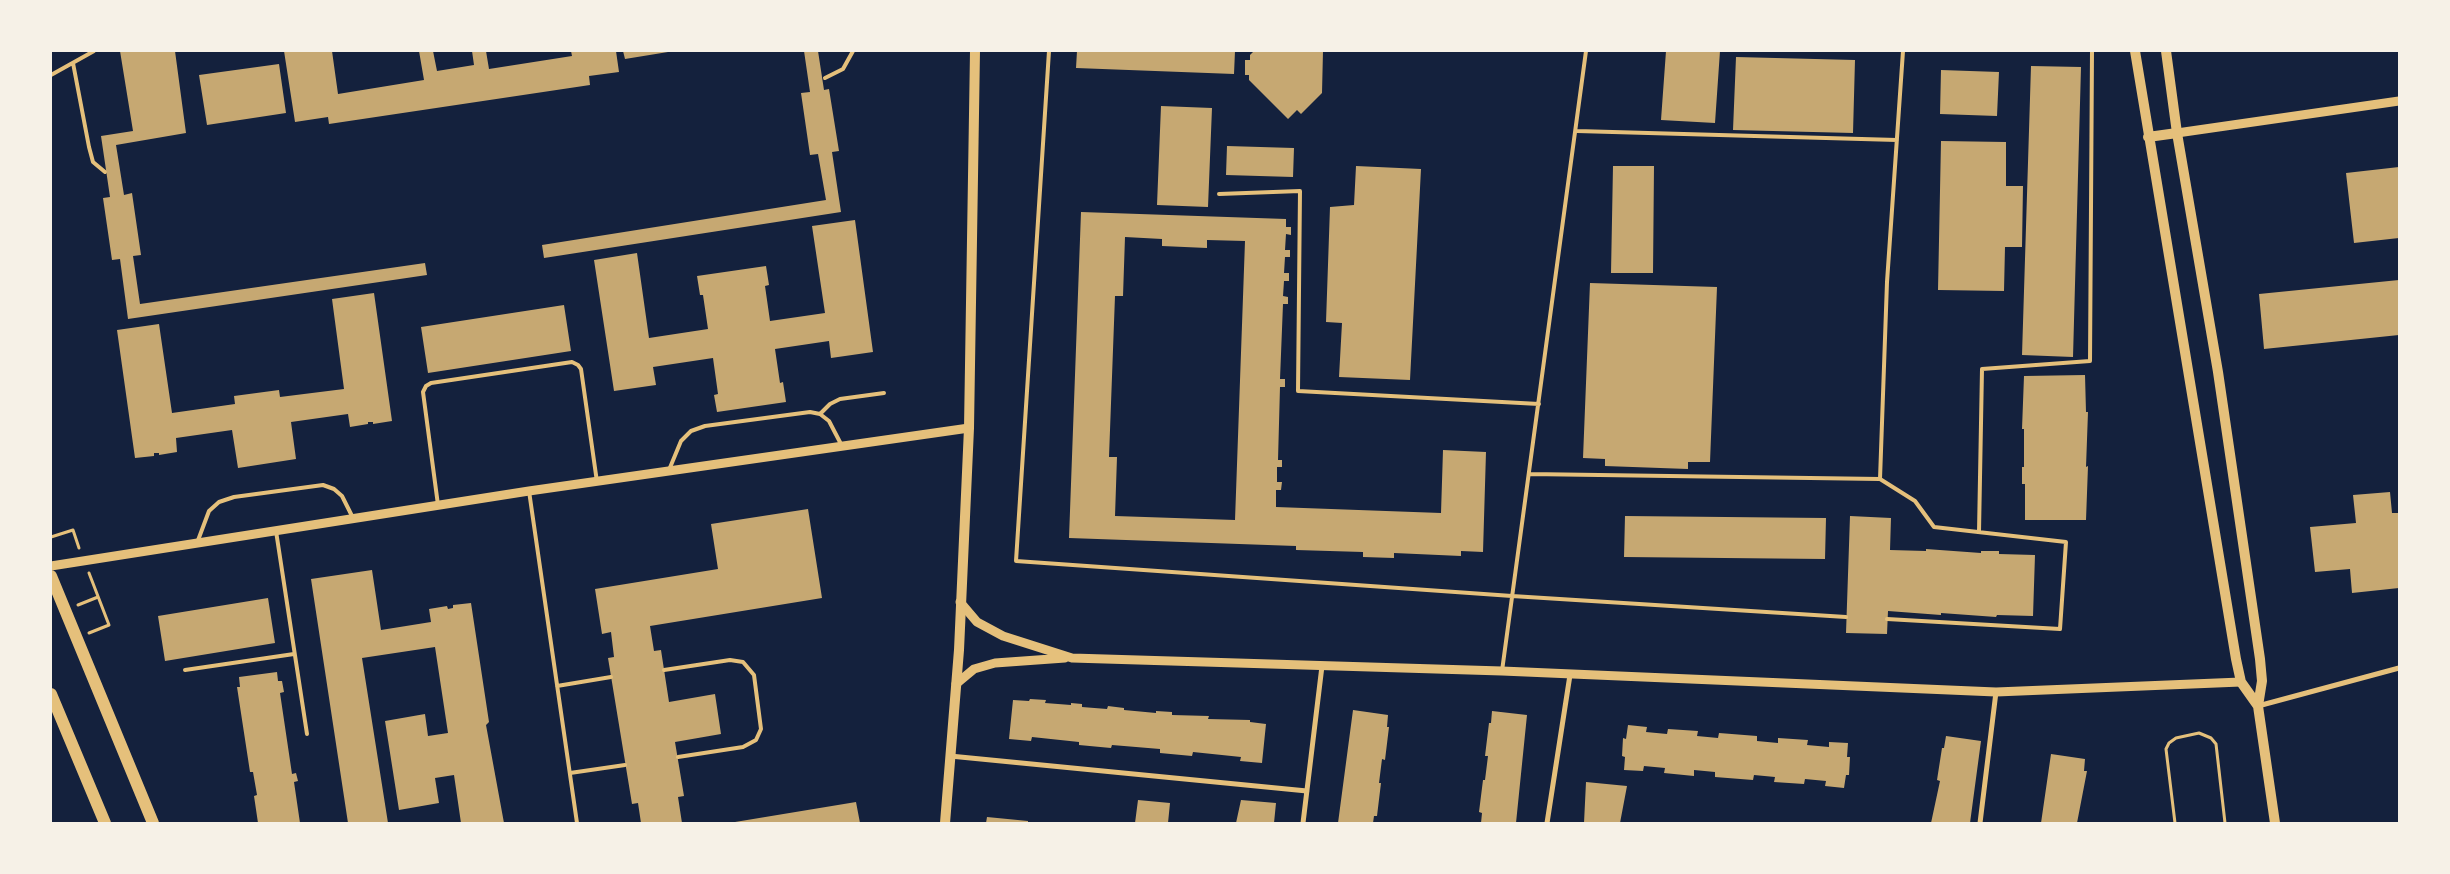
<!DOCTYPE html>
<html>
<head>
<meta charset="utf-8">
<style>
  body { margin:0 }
  #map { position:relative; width:2450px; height:874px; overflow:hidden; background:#14213d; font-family:Poppins,sans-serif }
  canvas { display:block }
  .frame { position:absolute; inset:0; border:52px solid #f6f1e7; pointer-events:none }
</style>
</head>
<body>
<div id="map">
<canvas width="2450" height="874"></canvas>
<div class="frame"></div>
</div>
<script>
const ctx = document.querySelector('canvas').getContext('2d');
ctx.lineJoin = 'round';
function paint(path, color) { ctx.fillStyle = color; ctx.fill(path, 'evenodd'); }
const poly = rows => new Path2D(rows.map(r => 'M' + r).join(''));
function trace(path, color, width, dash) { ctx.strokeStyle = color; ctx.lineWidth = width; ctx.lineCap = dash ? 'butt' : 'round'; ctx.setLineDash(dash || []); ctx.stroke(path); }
const building = poly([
  [120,51,175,51,186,133,116,145,124,195,132,193,141,255,133,256,140,304,425,263,427,275,128,319,120,259,112,260,103,198,110,197,101,136,133,131],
  [284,51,332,51,338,94,424,80,419,51,433,51,437,71,474,65,472,51,486,51,489,69,572,56,571,51,616,51,619,72,589,76,590,85,329,124,328,117,295,122],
  [623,51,668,51,668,52,625,59],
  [804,51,818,51,824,90,829,89,839,151,832,152,841,212,544,258,542,245,826,200,818,154,810,155,801,93,810,92],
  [1077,51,1235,51,1234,74,1076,68],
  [1254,51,1323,51,1322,93,1301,114,1297,110,1288,119,1249,80,1249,75,1245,75,1245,60,1250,60,1250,55],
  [1666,51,1720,51,1715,123,1661,120],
  [1736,57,1855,60,1853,133,1733,130],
  [279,64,286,113,207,125,199,75],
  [2031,66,2081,67,2073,357,2022,355],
  [1941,70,1999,72,1997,116,1940,114],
  [1161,106,1212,108,1208,207,1157,205],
  [1941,141,2006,142,2006,186,2023,186,2022,247,2005,247,2004,291,1938,290],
  [1227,146,1294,148,1293,177,1226,175],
  [1356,166,1421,169,1410,380,1339,377,1342,323,1326,322,1330,207,1354,205],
  [1613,166,1654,166,1653,273,1611,273],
  [2399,167,2399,238,2354,243,2346,173],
  [1081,212,1286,219,1286,227,1291,227,1291,235,1286,234,1285,250,1290,250,1290,257,1285,257,1284,273,1289,273,1289,281,1284,281,1283,296,1288,297,1288,304,1283,304,1280,379,1285,379,1285,387,1280,387,1278,460,1282,460,1282,467,1277,467,1277,482,1282,482,1281,490,1276,490,1276,507,1441,513,1443,450,1486,452,1483,552,1461,551,1461,556,1394,553,1394,558,1363,557,1363,552,1296,550,1296,546,1069,538],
  [1125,237,1162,239,1162,246,1207,248,1207,240,1245,241,1235,520,1115,516,1117,457,1109,457,1115,296,1123,296],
  [855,220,873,352,831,358,829,341,775,349,780,383,783,382,786,402,717,412,714,395,718,394,713,358,653,367,656,385,614,391,594,260,637,253,649,338,708,329,703,295,700,295,697,276,766,266,769,285,765,286,770,321,825,313,812,226],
  [2399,280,2399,335,2264,349,2259,294],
  [1590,283,1717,287,1710,462,1688,462,1688,469,1605,466,1605,459,1583,458],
  [374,293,392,421,373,424,373,422,368,422,368,424,350,427,348,414,291,422,296,459,238,468,232,430,176,438,177,452,159,455,159,453,154,453,154,456,135,458,117,330,159,324,172,413,235,404,234,396,279,390,280,397,344,389,332,299],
  [564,305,571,351,428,373,421,327],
  [2085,375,2086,412,2088,412,2086,467,2088,466,2086,520,2025,520,2025,484,2022,484,2022,467,2024,467,2024,429,2022,429,2024,376],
  [2390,492,2392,513,2399,513,2399,588,2352,593,2350,569,2315,572,2310,527,2356,523,2353,495],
  [808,509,822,598,650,626,654,651,661,650,669,702,715,694,721,734,675,742,684,796,678,797,682,823,641,823,638,803,632,804,608,658,614,657,611,632,602,634,595,589,718,569,711,524],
  [1625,516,1826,518,1825,559,1624,557],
  [1850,516,1891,518,1890,550,1926,551,1926,549,1981,553,1981,551,1999,551,1999,554,2035,555,2033,616,1997,615,1996,617,1941,613,1941,615,1888,611,1887,634,1846,633],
  [372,570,381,630,431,622,429,609,447,606,448,609,453,608,453,605,471,603,489,722,486,725,504,823,461,823,454,775,435,778,439,803,399,810,385,721,425,714,428,736,448,733,435,647,362,658,388,823,348,823,311,579],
  [268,598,275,643,165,661,158,616],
  [277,672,278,681,282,681,284,692,280,693,292,774,296,773,298,781,294,782,300,823,258,823,254,796,257,795,253,772,250,772,237,687,240,687,239,677],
  [1030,699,1046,700,1045,703,1071,705,1071,703,1082,704,1082,707,1107,709,1108,706,1124,708,1124,710,1156,713,1156,711,1172,712,1172,715,1209,716,1208,719,1250,720,1250,722,1266,724,1262,763,1240,761,1241,757,1193,752,1192,756,1160,753,1160,749,1112,745,1111,748,1079,745,1079,742,1032,737,1031,741,1009,739,1013,700,1029,701],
  [1353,710,1388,715,1387,727,1389,727,1385,760,1382,759,1379,783,1381,783,1377,816,1374,816,1373,823,1338,823],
  [1492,711,1527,715,1516,823,1481,823,1482,813,1479,812,1483,780,1485,780,1488,756,1485,756,1489,723,1491,723],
  [1628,725,1647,727,1646,732,1667,734,1668,729,1698,731,1697,736,1718,738,1719,733,1757,736,1757,741,1778,743,1778,738,1808,740,1807,745,1829,747,1829,742,1848,743,1847,757,1850,757,1849,775,1846,775,1844,788,1825,786,1826,781,1805,779,1804,784,1774,782,1775,777,1754,775,1753,780,1715,777,1715,772,1694,770,1694,776,1664,773,1665,768,1644,766,1643,771,1624,770,1625,757,1622,756,1623,738,1626,739],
  [1946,736,1981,741,1970,823,1931,823,1940,781,1937,780,1942,748,1944,748],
  [2051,754,2085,759,2084,771,2087,771,2077,823,2041,823],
  [1586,782,1627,786,1620,823,1584,823],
  [1138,800,1170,803,1168,823,1135,823],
  [1241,800,1276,803,1274,823,1236,823],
  [856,802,860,823,735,823,735,822],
  [987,817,1028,821,1028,823,986,823]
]);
const path = poly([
  [51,537,73,530,79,548],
  [89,573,109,625,89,633],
  [78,605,98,597],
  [2175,823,2166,749,2169,743,2176,738,2199,733,2211,738,2216,744,2225,823]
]);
const service = poly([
  [1049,51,1016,561,1512,596,1846,617],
  [73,63,89,147,93,162,105,172],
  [51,75,94,51],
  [825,78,843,69,853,51],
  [1577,131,1897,140],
  [1219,194,1300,191,1298,391,1539,404],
  [820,414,830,404,840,399,884,393],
  [669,470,681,441,691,431,705,426,810,412,820,414,829,421,842,446],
  [1529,474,1880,479],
  [529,491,577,823],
  [438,505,423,392,426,386,431,383,572,362,578,365,581,369,597,482],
  [276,531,307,734],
  [1979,532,1982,369,2090,361,2092,51],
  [197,543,209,511,219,502,234,497,323,485,334,489,342,496,353,518],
  [1887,619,2060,629,2066,542,1934,527,1915,501,1880,479,1887,282,1903,51],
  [185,670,294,654],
  [664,670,730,660,743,662,754,675,761,729,756,740,743,747,678,757],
  [1502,671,1586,51],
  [557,686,611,677],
  [570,773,625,765]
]);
const minor = poly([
  [2258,706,2399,668],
  [950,756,1307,791],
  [1303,823,1322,666],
  [1547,823,1570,675],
  [1980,823,1996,692]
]);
const tertiary = poly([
  [2177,133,2399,101],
  [51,566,529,491,969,428],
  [960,602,977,622,1003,636,1072,658,1502,671,1996,692,2241,682],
  [956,684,974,669,995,663,1065,658]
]);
const secondary = poly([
  [2135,51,2236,659,2241,682,2258,706],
  [2166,51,2177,133,2218,372,2260,659,2262,681,2258,706,2275,823],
  [2148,137,2177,133],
  [945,823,959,650,969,428,975,51]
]);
const primary = poly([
  [51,576,153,823],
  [51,694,105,823]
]);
paint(building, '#c6a872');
trace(path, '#e5c07b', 3);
trace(service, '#e5c07b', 4);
trace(minor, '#e5c07b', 5);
trace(tertiary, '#e5c07b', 9);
trace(secondary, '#e5c07b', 10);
trace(primary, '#e5c07b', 12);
</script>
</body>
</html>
